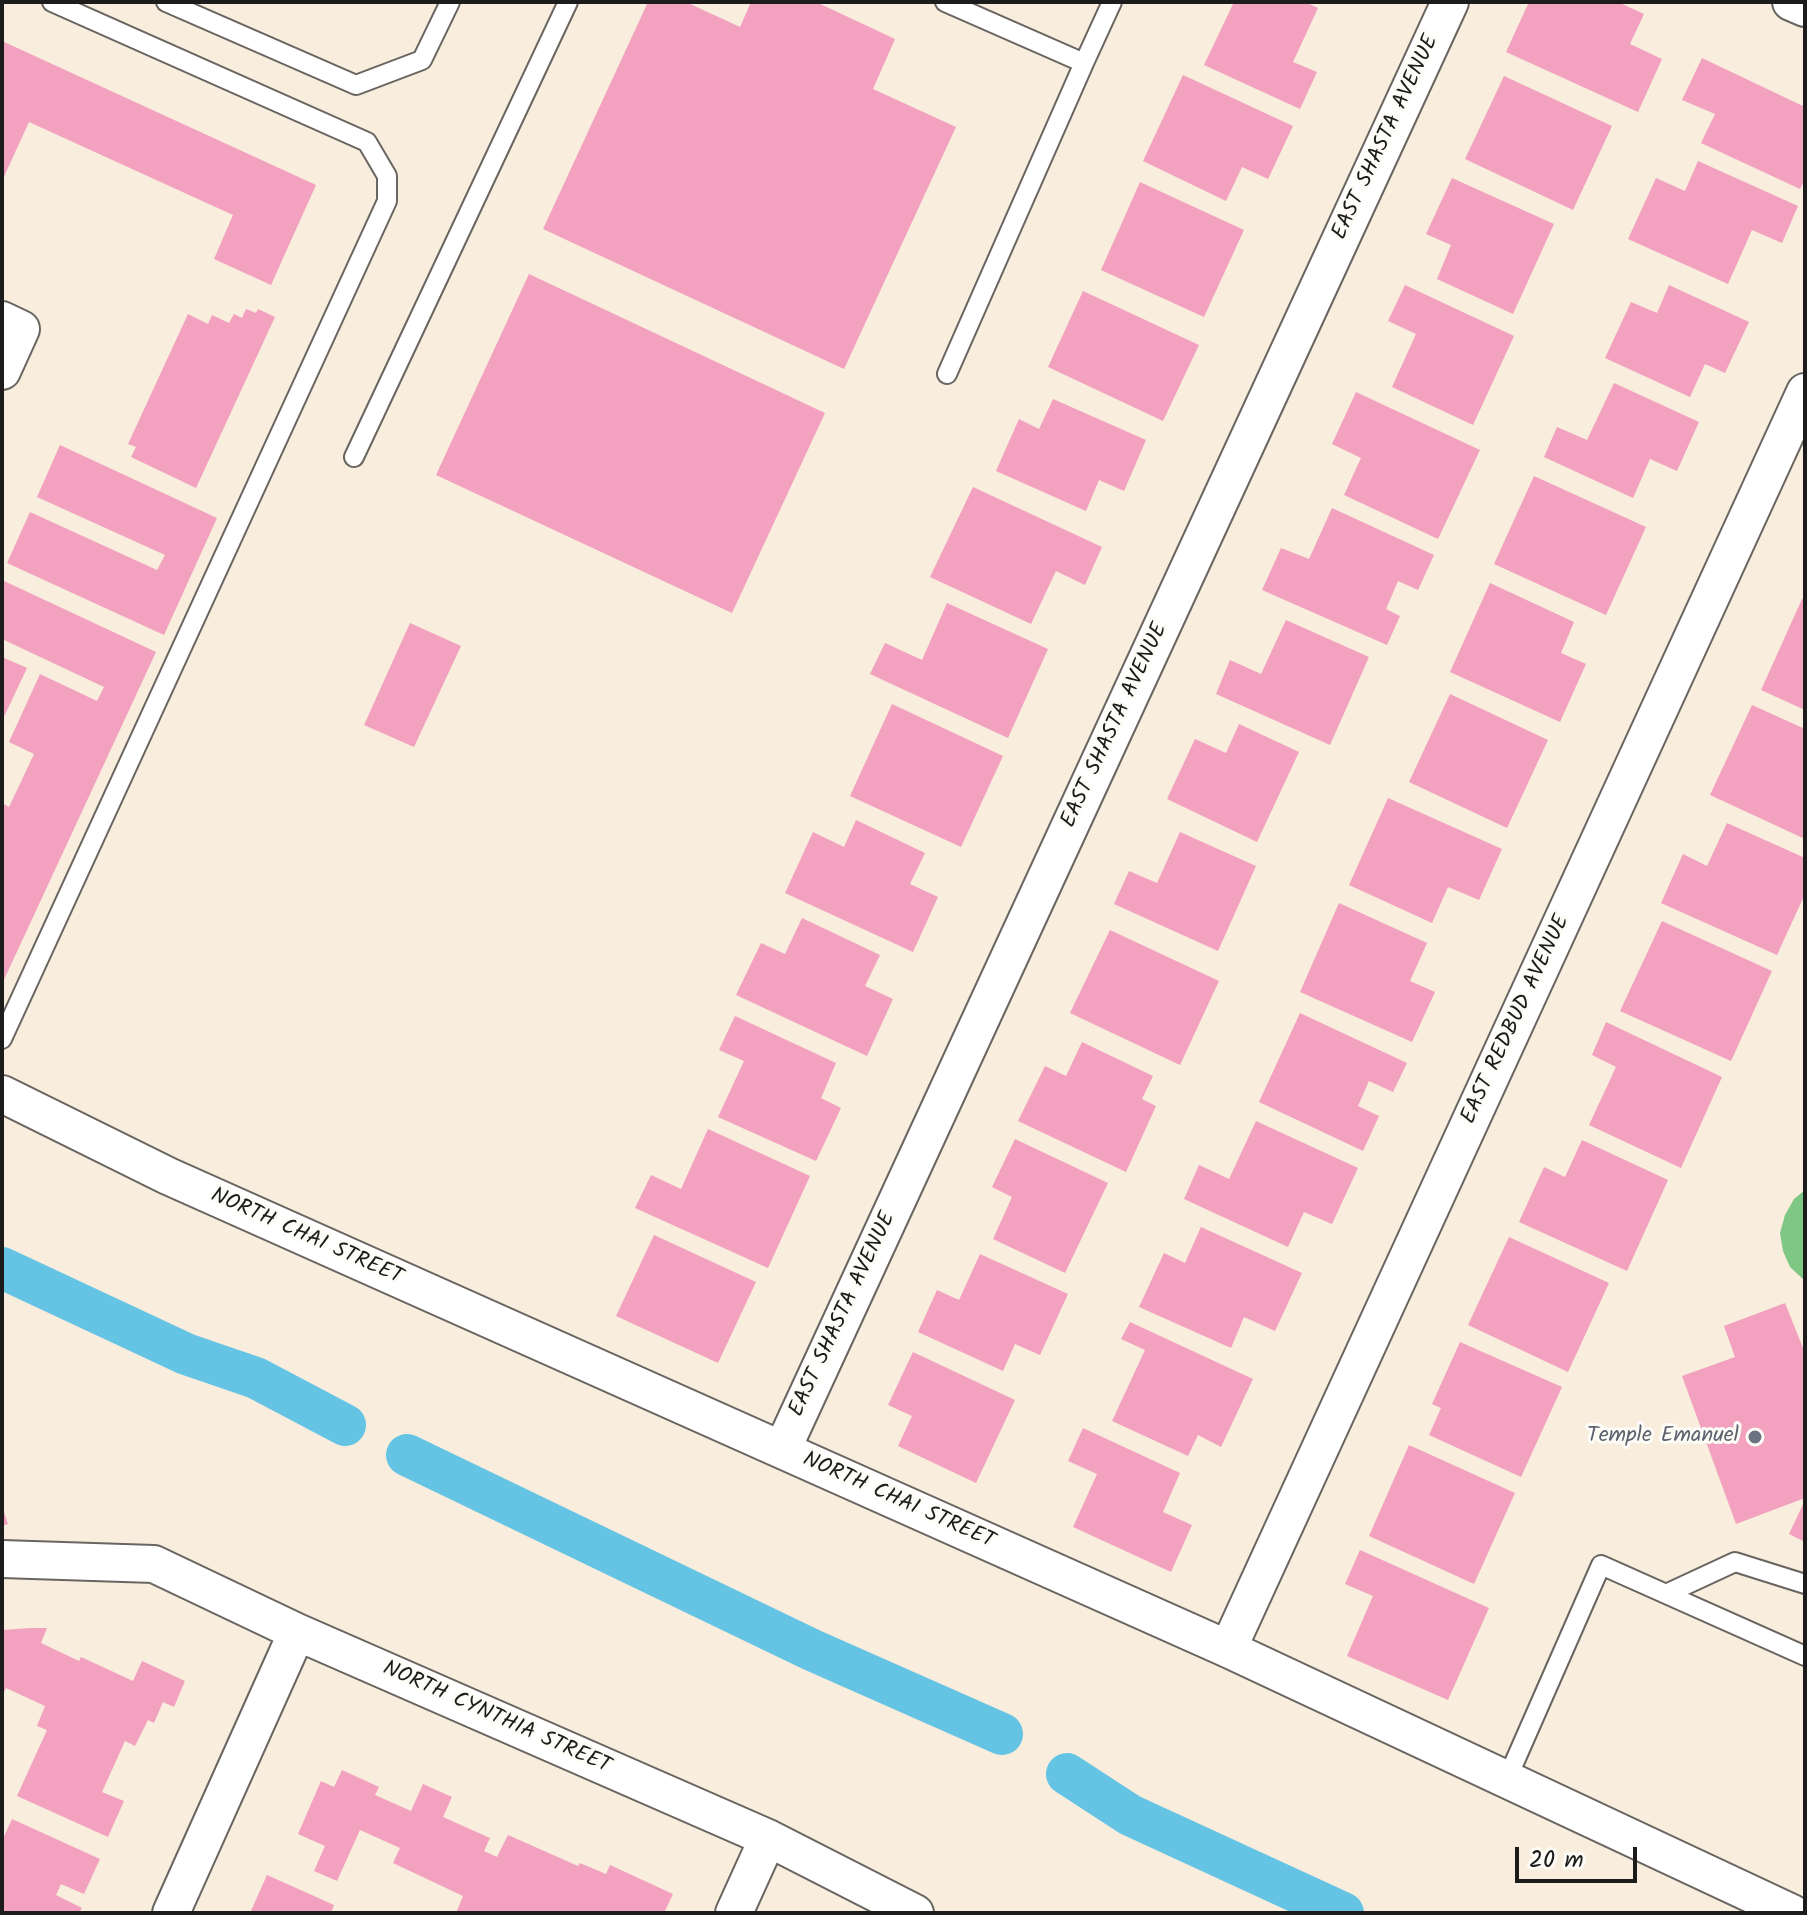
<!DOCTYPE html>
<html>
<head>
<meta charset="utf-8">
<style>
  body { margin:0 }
  #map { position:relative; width:1807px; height:1915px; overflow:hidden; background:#f9eddd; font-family:Kalam,sans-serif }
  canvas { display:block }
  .frame { position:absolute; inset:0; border:4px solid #1c1c1c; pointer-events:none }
  .scale { position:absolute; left:1515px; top:1847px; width:122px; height:36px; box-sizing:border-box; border:4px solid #1c1c1c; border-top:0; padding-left:10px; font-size:24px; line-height:28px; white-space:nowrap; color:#1c1c1c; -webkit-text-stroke:6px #fdfcf7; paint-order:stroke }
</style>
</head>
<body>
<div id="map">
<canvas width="1807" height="1915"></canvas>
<div class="frame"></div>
<div class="scale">20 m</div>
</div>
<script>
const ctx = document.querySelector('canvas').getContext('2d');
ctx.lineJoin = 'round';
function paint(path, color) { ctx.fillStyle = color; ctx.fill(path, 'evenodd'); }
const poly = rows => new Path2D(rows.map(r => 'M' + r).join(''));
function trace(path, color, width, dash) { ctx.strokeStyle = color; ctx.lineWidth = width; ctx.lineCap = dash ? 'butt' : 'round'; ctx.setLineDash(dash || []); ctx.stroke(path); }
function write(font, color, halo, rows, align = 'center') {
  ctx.font = font + ' Kalam,sans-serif'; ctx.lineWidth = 6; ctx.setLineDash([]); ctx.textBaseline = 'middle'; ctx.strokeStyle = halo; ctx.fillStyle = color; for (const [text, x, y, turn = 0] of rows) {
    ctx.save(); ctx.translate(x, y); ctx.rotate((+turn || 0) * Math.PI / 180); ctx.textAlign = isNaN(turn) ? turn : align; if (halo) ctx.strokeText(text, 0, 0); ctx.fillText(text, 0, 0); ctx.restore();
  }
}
const green = poly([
  [1805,1190,1805,1281,1790,1267,1783,1251,1780,1233,1785,1215,1794,1199]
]);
const canal = poly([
  [2,1268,186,1354,256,1378,345,1425],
  [407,1455,812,1650,1002,1734],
  [1067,1774,1130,1815,1343,1913]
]);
const building = poly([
  [648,2,686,2,740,27,751,2,816,2,895,39,873,89,956,127,844,369,543,229],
  [1234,2,1305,2,1318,8,1293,62,1317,72,1300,109,1204,65],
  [1529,2,1618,2,1644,14,1630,44,1662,59,1638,112,1506,52],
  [2,41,316,185,271,285,214,259,233,215,29,122,2,181],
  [1702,58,1805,107,1805,180,1800,189,1701,143,1715,114,1682,100],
  [1183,75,1293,126,1268,179,1242,167,1226,201,1143,161],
  [1504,76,1612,126,1573,210,1465,159],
  [1698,161,1798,206,1782,243,1752,230,1728,284,1628,239,1656,178,1685,191],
  [1452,178,1554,224,1513,314,1437,279,1451,245,1426,234],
  [1140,182,1244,230,1204,317,1101,270],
  [529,274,825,413,732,613,436,475],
  [1405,285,1514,336,1473,425,1392,387,1416,334,1388,321],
  [1669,285,1749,322,1725,373,1705,364,1690,397,1605,358,1631,302,1657,313],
  [1083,291,1199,345,1163,421,1048,367],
  [246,309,256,313,258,309,275,317,196,488,131,457,136,447,128,444,188,314,208,324,212,315,229,323,234,314,242,318],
  [1614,383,1699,422,1677,471,1650,459,1633,498,1544,457,1557,427,1587,440],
  [1356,392,1480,450,1438,539,1344,495,1361,458,1332,444],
  [1053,399,1146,440,1124,491,1099,480,1086,511,996,471,1019,419,1039,429],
  [60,445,217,518,164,635,7,563,30,512,157,570,165,555,37,497],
  [1534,476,1646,527,1606,615,1494,564],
  [973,487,1102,547,1085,585,1056,571,1031,624,930,577],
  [1332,508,1434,555,1418,590,1398,581,1386,609,1400,616,1387,645,1262,590,1281,548,1309,559],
  [2,580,156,652,2,984,2,803,9,807,34,754,9,742,40,674,97,701,104,687,2,639],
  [1490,583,1574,622,1561,653,1586,664,1560,722,1450,672],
  [1802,599,1805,600,1805,710,1761,690],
  [947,603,1048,649,1008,738,870,674,885,643,922,660],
  [1286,620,1369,657,1330,745,1216,694,1230,660,1261,674],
  [410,623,461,646,414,747,364,725],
  [2,657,27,668,2,721],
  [1450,694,1548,740,1507,828,1409,782],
  [892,704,1003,756,961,847,850,796],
  [1752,705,1805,729,1805,839,1710,795],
  [1239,724,1299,752,1257,842,1167,799,1195,739,1226,753],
  [1388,798,1502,849,1479,900,1448,887,1432,923,1349,885],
  [856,820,925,853,910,884,938,897,913,952,785,893,813,832,844,847],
  [1727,823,1805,858,1805,894,1777,955,1661,903,1683,854,1707,866],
  [1180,832,1256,866,1218,951,1114,904,1129,871,1157,883],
  [1339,903,1427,943,1410,981,1435,992,1412,1042,1300,992],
  [802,918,880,955,865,986,893,999,867,1056,736,995,761,943,785,954],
  [1662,921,1772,971,1731,1061,1620,1011],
  [1110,930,1219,981,1180,1065,1070,1013],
  [1300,1013,1407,1063,1393,1092,1369,1081,1358,1106,1379,1116,1363,1151,1259,1102],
  [735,1016,836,1063,821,1098,841,1108,816,1161,718,1117,744,1061,719,1050],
  [1606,1022,1722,1077,1681,1168,1589,1125,1616,1067,1592,1055],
  [1082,1042,1153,1076,1142,1099,1156,1106,1126,1172,1018,1121,1045,1066,1066,1076],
  [1256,1121,1358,1168,1332,1224,1304,1212,1288,1247,1184,1199,1199,1165,1229,1179],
  [708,1129,810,1176,768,1268,635,1208,651,1175,681,1189],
  [1015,1139,1108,1183,1065,1273,993,1239,1012,1197,992,1187],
  [1582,1140,1668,1180,1627,1271,1519,1222,1544,1167,1565,1177],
  [1201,1227,1302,1273,1275,1331,1244,1317,1231,1348,1139,1307,1164,1253,1185,1263],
  [654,1235,756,1282,718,1363,616,1316],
  [1509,1237,1609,1283,1568,1372,1468,1325],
  [980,1254,1068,1294,1040,1355,1015,1344,1003,1371,918,1332,937,1290,959,1300],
  [1785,1303,1805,1353,1805,1498,1736,1524,1682,1376,1735,1357,1724,1326],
  [1130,1322,1253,1379,1221,1447,1198,1435,1188,1456,1112,1421,1145,1350,1121,1339],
  [1460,1342,1562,1387,1521,1477,1429,1435,1441,1408,1432,1404],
  [913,1352,1015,1400,976,1483,898,1446,912,1416,888,1405],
  [1083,1428,1180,1473,1163,1512,1192,1525,1171,1572,1073,1527,1097,1474,1068,1461],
  [1409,1445,1515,1493,1474,1584,1369,1536],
  [1805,1500,1805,1542,1789,1534],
  [2,1506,8,1524,2,1526],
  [1360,1550,1489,1608,1448,1700,1347,1656,1373,1596,1345,1584],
  [31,1628,47,1628,41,1643,79,1661,81,1657,133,1681,142,1661,185,1681,174,1707,163,1702,154,1723,148,1720,135,1746,125,1741,102,1792,124,1801,108,1837,17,1796,47,1730,37,1726,45,1706,6,1688,2,1696,2,1630],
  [342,1770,379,1787,375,1795,411,1811,423,1784,452,1797,443,1817,490,1838,484,1851,497,1857,508,1835,578,1866,580,1863,606,1874,610,1865,673,1894,664,1913,456,1913,463,1896,393,1863,400,1848,360,1830,337,1881,314,1871,325,1846,298,1834,321,1781,334,1787],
  [12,1819,100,1859,84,1894,61,1884,56,1895,82,1908,79,1913,2,1913,2,1841],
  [267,1875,334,1905,331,1913,250,1913]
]);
const lane = poly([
  [166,2,356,85,422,60,450,2],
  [945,2,1084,63,1112,2],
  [947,374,1084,63],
  [354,457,568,2],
  [2,1039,387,201,387,176,367,142,52,2],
  [1666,1594,1735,1562,1805,1584],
  [1507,1779,1601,1565,1805,1656]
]);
const street = poly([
  [1791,2,1805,8],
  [2,320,21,329,2,371],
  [2,1094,168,1176,1228,1649,1792,1913],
  [782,1450,1450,2],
  [2,1559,154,1564,297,1632,768,1838,915,1913],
  [1228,1649,1805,392],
  [171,1913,297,1632],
  [734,1913,768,1838]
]);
const markers = [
  [1755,1437,8,"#6b7280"]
];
const streetNames = [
  ["EAST SHASTA AVENUE",1387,138,-65],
  ["EAST SHASTA AVENUE",1116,726,-65],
  ["EAST REDBUD AVENUE",1517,1020,-65],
  ["NORTH CHAI STREET",306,1238,24],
  ["EAST SHASTA AVENUE",844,1315,-65],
  ["NORTH CHAI STREET",898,1502,24],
  ["NORTH CYNTHIA STREET",496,1719,24]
];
const worshipNames = [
  ["Temple Emanuel",1739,1437]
];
paint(green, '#7fc784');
trace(canal, '#65c3e3', 42);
paint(building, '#f2a1bf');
trace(lane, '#696560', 22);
trace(street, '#696560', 40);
trace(lane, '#fff', 18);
trace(street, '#fff', 36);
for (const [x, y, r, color] of markers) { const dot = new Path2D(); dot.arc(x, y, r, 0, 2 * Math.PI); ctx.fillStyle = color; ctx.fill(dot); trace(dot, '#fdfcf7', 3); }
write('22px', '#1c1c1c', '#fdfcf7', streetNames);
write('22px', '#5b616d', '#fdfcf7', worshipNames, 'right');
</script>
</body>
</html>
